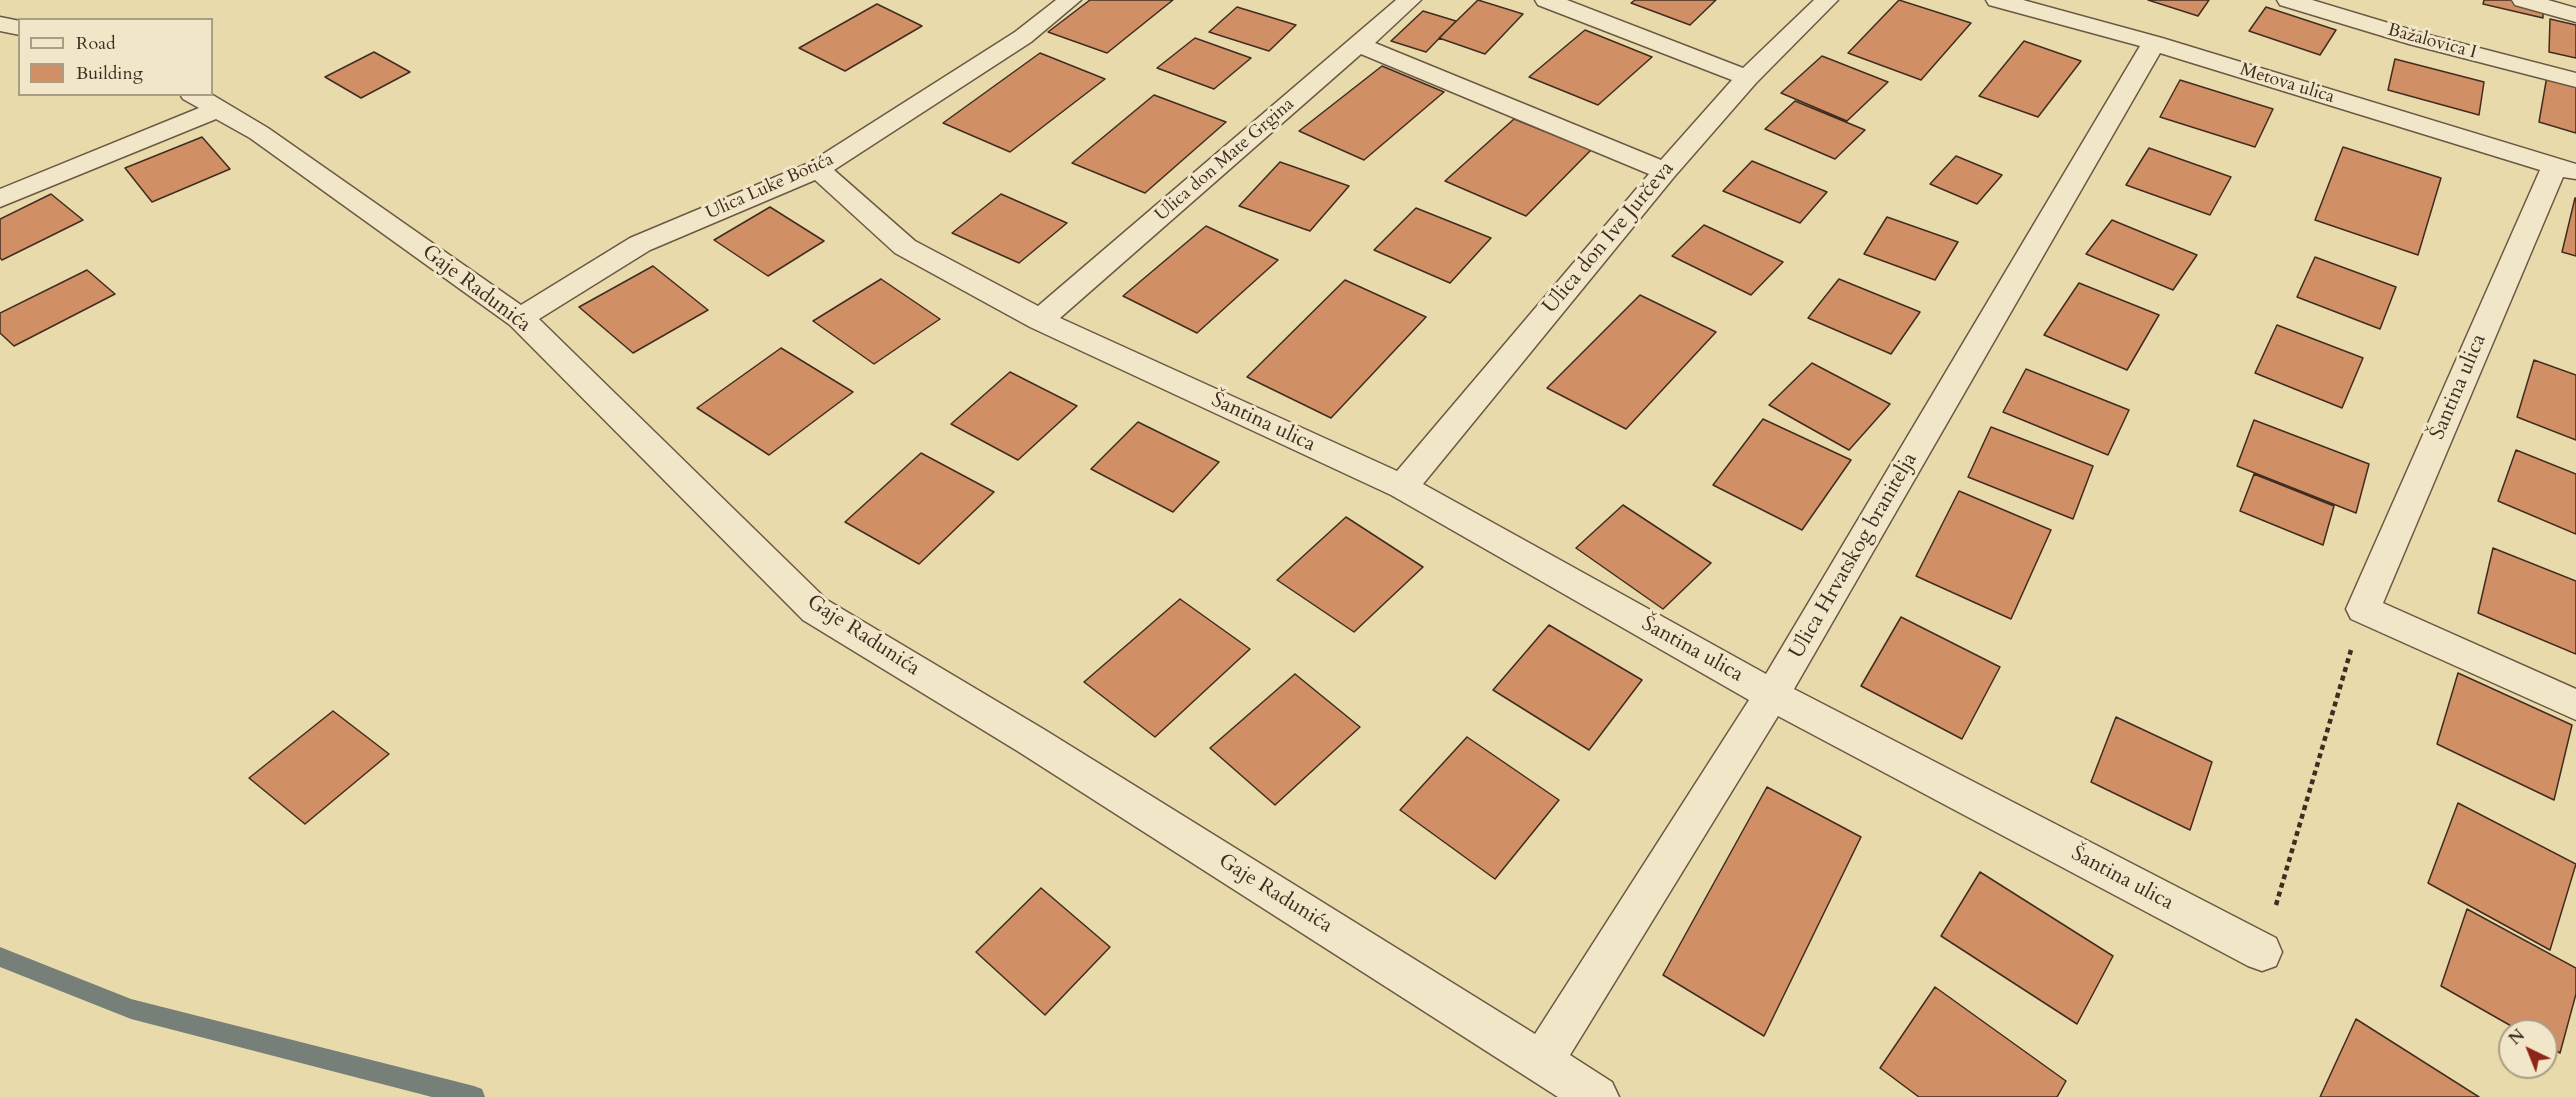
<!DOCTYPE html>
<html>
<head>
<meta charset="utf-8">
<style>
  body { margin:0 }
  #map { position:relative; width:2576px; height:1097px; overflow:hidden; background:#e9daab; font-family:Cardo,serif }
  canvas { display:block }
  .legend { position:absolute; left:18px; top:18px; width:195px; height:78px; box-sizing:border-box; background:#f1e7c8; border:2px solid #ab9c85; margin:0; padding:8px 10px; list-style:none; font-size:18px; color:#412c21 }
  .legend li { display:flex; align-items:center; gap:12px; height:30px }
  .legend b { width:30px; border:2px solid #ab9c85 }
  .north { position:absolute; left:2498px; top:1019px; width:60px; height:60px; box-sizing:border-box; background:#f1e7c8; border:2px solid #ab9c85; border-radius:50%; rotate:317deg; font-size:16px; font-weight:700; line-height:24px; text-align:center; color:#412c21 }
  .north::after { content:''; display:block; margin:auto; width:21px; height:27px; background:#8f2418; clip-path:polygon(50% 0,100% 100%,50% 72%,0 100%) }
</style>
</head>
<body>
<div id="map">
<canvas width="2576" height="1097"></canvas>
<ul class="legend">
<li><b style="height:8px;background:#f1e7c8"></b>Road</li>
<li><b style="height:16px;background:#d18f66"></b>Building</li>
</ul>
<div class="north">N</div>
</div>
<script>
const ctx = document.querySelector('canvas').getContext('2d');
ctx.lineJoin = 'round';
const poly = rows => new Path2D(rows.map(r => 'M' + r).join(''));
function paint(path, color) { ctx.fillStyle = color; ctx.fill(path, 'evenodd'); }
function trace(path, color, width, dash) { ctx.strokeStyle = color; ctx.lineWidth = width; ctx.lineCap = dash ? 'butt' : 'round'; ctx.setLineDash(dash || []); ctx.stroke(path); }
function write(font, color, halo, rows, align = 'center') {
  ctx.font = font + ' Cardo,serif'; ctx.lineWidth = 6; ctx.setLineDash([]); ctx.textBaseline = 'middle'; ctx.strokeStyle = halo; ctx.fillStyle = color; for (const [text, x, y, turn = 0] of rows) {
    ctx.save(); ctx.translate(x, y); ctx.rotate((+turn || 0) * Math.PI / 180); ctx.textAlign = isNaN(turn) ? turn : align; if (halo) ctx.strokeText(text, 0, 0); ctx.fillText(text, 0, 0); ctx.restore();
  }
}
const stream = poly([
  [0,947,131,999,474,1086,482,1089,485,1097,432,1097,131,1019,0,967,0,947]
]);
const building = poly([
  [1090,0,1173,0,1107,53,1048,32,1090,0],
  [1478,0,1523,14,1485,54,1439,38,1478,0],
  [1635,0,1716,0,1690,25,1631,3,1635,0],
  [1899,0,1971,23,1921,80,1848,53,1899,0],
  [2148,0,2209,0,2198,16,2148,0],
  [2484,0,2518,0,2543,6,2543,18,2483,4,2484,0],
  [877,4,922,26,845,71,799,48,877,4],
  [1237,7,1296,25,1269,51,1209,32,1237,7],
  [2266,7,2336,30,2320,55,2249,31,2266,7],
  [1423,11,1456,21,1426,52,1391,41,1423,11],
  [2550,19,2576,25,2576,58,2549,52,2550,19],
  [1585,30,1652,57,1598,105,1529,77,1585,30],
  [1195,38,1251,58,1214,89,1157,68,1195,38],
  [2024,41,2081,61,2038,117,1979,96,2024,41],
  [374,52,410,72,361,98,325,77,374,52],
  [1040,53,1105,79,1010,152,943,123,1040,53],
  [1822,56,1888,82,1847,121,1781,93,1822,56],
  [2395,59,2484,82,2479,115,2388,90,2395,59],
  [1382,66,1444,92,1364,160,1299,131,1382,66],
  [2547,76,2576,84,2576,133,2539,122,2547,76],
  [2180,80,2273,109,2255,147,2160,117,2180,80],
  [1154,95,1226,122,1145,193,1072,163,1154,95],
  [1795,101,1865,130,1835,159,1765,129,1795,101],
  [1514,119,1591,150,1526,216,1445,181,1514,119],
  [202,137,230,169,152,202,125,168,202,137],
  [2343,147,2441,178,2418,255,2315,220,2343,147],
  [2149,148,2231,177,2210,215,2126,185,2149,148],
  [1956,156,2002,175,1977,204,1930,184,1956,156],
  [1752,161,1827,192,1800,223,1723,191,1752,161],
  [1280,162,1349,186,1310,231,1239,206,1280,162],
  [51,194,83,220,2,260,0,258,0,219,51,194],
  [1001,194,1067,223,1019,263,952,233,1001,194],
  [2575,198,2576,198,2576,256,2562,252,2575,198],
  [770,207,824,241,768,276,714,240,770,207],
  [1416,208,1491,238,1450,283,1374,250,1416,208],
  [1887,217,1958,242,1935,280,1864,254,1887,217],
  [2112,220,2197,255,2173,290,2086,254,2112,220],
  [1704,225,1783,262,1751,295,1672,256,1704,225],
  [1206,226,1278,260,1197,333,1123,296,1206,226],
  [2315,257,2396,287,2380,329,2297,297,2315,257],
  [653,266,708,310,633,353,579,307,653,266],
  [87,270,115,294,14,346,0,333,0,313,87,270],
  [881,279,940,319,874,364,813,321,881,279],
  [1839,279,1920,312,1891,354,1808,318,1839,279],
  [1345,280,1426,317,1331,418,1247,377,1345,280],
  [2079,283,2159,315,2127,370,2044,335,2079,283],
  [1640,295,1716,332,1626,429,1547,388,1640,295],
  [2277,325,2363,358,2342,408,2255,373,2277,325],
  [781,348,853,392,769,455,697,408,781,348],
  [2534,360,2576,375,2576,440,2517,417,2534,360],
  [1812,363,1890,404,1849,450,1769,405,1812,363],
  [2026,369,2129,410,2108,455,2003,412,2026,369],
  [1010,372,1077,406,1018,460,951,424,1010,372],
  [1763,419,1851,460,1802,530,1713,485,1763,419],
  [2254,420,2369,464,2356,513,2237,466,2254,420],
  [1138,422,1219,462,1173,512,1091,469,1138,422],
  [1991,427,2093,466,2073,519,1968,477,1991,427],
  [2516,450,2576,474,2576,534,2498,501,2516,450],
  [921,453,994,492,919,564,845,522,921,453],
  [2254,474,2334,506,2323,545,2240,511,2254,474],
  [1959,491,2051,530,2011,619,1916,576,1959,491],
  [1623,505,1711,563,1663,609,1576,548,1623,505],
  [1346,517,1423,567,1354,632,1277,580,1346,517],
  [2493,548,2576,581,2576,654,2478,613,2493,548],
  [1180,599,1250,649,1155,737,1084,682,1180,599],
  [1901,617,2000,667,1962,739,1861,686,1901,617],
  [1549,625,1642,680,1589,750,1493,690,1549,625],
  [2458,673,2572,725,2554,800,2437,744,2458,673],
  [1295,674,1360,727,1275,805,1210,748,1295,674],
  [333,711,389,754,305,824,249,778,333,711],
  [2116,717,2212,762,2190,830,2091,782,2116,717],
  [1467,737,1559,800,1495,879,1400,810,1467,737],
  [1767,787,1861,837,1764,1036,1663,975,1767,787],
  [2458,803,2576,864,2550,950,2428,883,2458,803],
  [1980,872,2113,956,2077,1024,1941,936,1980,872],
  [1041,888,1110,947,1045,1015,976,952,1041,888],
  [2467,909,2576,968,2576,994,2560,1053,2546,1045,2546,1031,2520,1031,2441,986,2467,909],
  [1935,987,2066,1081,2057,1097,1919,1097,1880,1068,1935,987],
  [2356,1019,2479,1097,2320,1097,2356,1019]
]);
const path = poly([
  [2276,905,2351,650]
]);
const minor = poly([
  [1056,0,1081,0,1031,42,834,170,915,241,1038,306,1396,0,1421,0,1375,43,1661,160,1732,80,1538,5,1535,0,1567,0,1743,68,1814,0,1838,0,1756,83,1674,177,1423,484,1766,674,2140,46,1989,5,1986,0,2023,0,2162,38,2576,164,2576,179,2563,177,2383,603,2576,689,2576,720,2351,619,2346,609,2540,170,2160,53,1794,689,2276,938,2282,952,2276,966,2262,971,2248,966,1778,716,1570,1055,1612,1082,1619,1097,1558,1097,1019,752,803,620,510,325,250,138,216,119,0,207,0,189,199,108,183,99,180,94,211,94,268,128,521,305,630,238,809,163,1015,32,1056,0],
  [1361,54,1649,174,1397,471,1060,318,1361,54],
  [815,180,895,253,1030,327,1391,495,1749,700,1535,1034,1045,730,827,600,539,319,650,250,815,180],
  [2277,0,2312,0,2425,34,2576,73,2576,87,2409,44,2280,5,2277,0],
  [2512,0,2548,0,2576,8,2576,22,2515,5,2512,0],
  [0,17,20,21,20,35,0,31,0,17]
]);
const farStreetnames = [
  ["Bažalovica I",2432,42,15],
  ["Metova ulica",2287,84,17],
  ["Ulica don Mate Grgina",1225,160,-41],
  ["Ulica Luke Botića",770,187,-24]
];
const streetNames = [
  ["Ulica don Ive Jurčeva",1609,238,-50],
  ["Gaje Radunića",476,289,37],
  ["Šantina ulica",2459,387,-67],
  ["Šantina ulica",1263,423,25],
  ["Ulica Hrvatskog branitelja",1854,556,-60],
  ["Gaje Radunića",863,636,33],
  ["Šantina ulica",1692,650,29],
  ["Šantina ulica",2122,879,28],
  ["Gaje Radunića",1275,894,32]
];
paint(stream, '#768079');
paint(building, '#d18f66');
trace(building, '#412c21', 1.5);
trace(minor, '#6b5844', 3);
trace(path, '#412c21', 4.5, [5, 4]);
paint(minor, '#f1e7c8');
write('18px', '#412c21', '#f1e7c8', farStreetnames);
write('21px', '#412c21', '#f1e7c8', streetNames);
</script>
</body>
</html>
